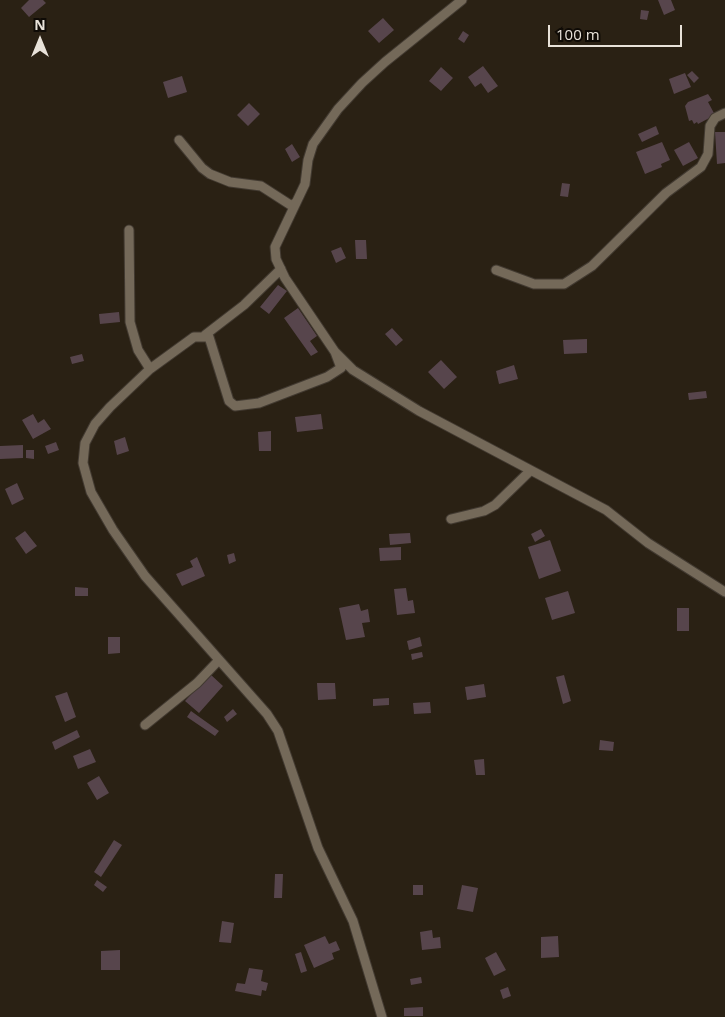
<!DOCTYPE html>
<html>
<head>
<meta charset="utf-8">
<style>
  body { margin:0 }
  #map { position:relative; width:725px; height:1017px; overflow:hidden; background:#2a2114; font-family:"Open Sans",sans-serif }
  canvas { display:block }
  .north { position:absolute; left:15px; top:15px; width:50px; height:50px; -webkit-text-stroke:4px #0f0b06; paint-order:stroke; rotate:0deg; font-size:14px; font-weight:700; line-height:20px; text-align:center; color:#e8e2d9 }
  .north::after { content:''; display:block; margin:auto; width:18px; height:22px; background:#e8e2d9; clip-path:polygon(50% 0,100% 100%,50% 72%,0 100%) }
  .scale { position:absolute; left:548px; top:25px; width:134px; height:22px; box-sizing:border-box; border:2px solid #e8e2d9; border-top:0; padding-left:6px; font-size:15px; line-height:18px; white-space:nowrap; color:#e8e2d9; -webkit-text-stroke:4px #0f0b06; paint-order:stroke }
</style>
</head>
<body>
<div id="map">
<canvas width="725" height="1017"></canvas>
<div class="north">N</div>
<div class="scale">100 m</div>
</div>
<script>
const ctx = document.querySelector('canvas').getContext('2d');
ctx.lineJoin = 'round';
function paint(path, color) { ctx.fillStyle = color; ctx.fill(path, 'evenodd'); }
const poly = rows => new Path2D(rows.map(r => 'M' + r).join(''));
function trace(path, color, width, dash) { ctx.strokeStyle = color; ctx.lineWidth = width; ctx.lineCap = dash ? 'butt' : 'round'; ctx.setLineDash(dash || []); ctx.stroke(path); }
const building = poly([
  [29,0,43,0,46,3,29,17,21,8],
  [658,0,671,0,675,10,664,15],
  [641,10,649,11,647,20,640,19],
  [383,18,394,30,379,43,368,31],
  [463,31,469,35,464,43,458,39],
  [483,66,498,86,488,93,481,83,475,87,468,77],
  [441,67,453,78,441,91,429,81],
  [692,71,699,78,694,83,687,75],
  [685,73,691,87,674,94,669,79],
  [182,76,187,92,168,98,163,82],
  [708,94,712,100,708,102,715,115,698,124,697,122,694,124,692,120,689,121,685,106,688,102],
  [249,103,260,114,248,126,237,115],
  [656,126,659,134,642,142,638,134],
  [715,132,725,132,725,163,717,164],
  [662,142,670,160,661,164,662,167,645,174,636,152],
  [689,142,698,158,683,166,674,150],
  [292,144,300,157,292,162,285,149],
  [562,183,570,184,568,197,560,196],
  [355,240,366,240,367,259,356,259],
  [341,247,346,258,336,263,331,251],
  [278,285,287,291,269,314,260,307],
  [298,308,317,336,310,341,318,352,311,356,284,318],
  [119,312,120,322,100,324,99,314],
  [392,328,403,340,396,346,385,334],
  [587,339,587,353,564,354,563,340],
  [82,354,84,361,72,364,70,357],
  [441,360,457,377,444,389,428,372],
  [514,365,518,379,499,384,496,371],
  [706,391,707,398,689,400,688,393],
  [33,414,38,423,44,419,51,429,33,439,22,420],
  [321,414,323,429,297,432,295,417],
  [271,431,271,451,259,451,258,432],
  [125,437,129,451,117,455,114,441],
  [56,442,59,450,48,454,45,446],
  [23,445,23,458,0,459,0,446],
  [26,450,34,450,34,459,26,458],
  [17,483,24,499,12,505,5,489],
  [541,529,545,536,535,542,531,534],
  [25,531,37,546,26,554,15,538],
  [410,533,411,543,390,545,389,534],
  [550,540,561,571,539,579,528,547],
  [401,547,401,560,380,561,379,548],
  [234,553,236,561,229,564,227,555],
  [197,557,205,576,182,586,176,574,193,567,190,561],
  [75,587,88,588,88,596,75,596],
  [406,588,408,601,413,600,415,613,397,615,394,589],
  [568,591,575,613,552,620,545,598],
  [359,604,361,611,368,609,370,622,362,623,365,637,346,640,339,608],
  [677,608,689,608,689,631,677,631],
  [108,637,120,637,120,653,108,654],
  [420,637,422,646,409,650,407,641],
  [422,652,423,657,412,660,411,654],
  [210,674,223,686,199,713,185,701],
  [564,675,571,701,563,704,556,677],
  [317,683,335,683,336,699,318,700],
  [484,684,486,697,467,700,465,687],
  [67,692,76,717,65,722,55,696],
  [389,698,389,705,373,706,373,699],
  [430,702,431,713,414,714,413,703],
  [233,709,237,714,227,722,224,717],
  [191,711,219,731,215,736,187,717],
  [77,730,80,737,55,750,52,742],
  [600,740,614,742,613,751,599,750],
  [90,749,96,762,78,769,73,756],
  [484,759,485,775,476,775,474,760],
  [99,776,109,793,97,800,87,783],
  [114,840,122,845,101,877,94,872],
  [275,874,283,874,282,898,274,898],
  [97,880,107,887,103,892,94,885],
  [413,885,423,885,423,895,413,895],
  [462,885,478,888,473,912,457,909],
  [222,921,234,923,231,943,219,942],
  [432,930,433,938,440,937,441,948,422,950,420,932],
  [325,936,329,944,336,941,340,950,332,953,334,959,314,968,304,945],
  [558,936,559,957,541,958,541,937],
  [120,950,120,970,101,970,101,951],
  [301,952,307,971,301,973,295,954],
  [496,952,506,970,494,976,485,958],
  [249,968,263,970,261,981,268,983,266,991,262,990,261,996,235,991,237,983,245,984],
  [421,977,422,983,411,985,410,979],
  [508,987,511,996,503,999,500,990],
  [423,1007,423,1016,404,1016,404,1008]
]);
const minor = poly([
  [462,0,385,62,362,83,338,109,313,144,308,160,305,184,275,247,276,259,285,278,335,352,353,370,419,411,606,510,648,543,725,592],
  [179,140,202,168,210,174,230,182,261,186,292,206,295,203],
  [129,230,130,322,138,350,150,369],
  [496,270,534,284,564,284,592,266,666,193,701,167,708,154,710,126,715,118,725,113],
  [205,335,244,305,281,269],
  [335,352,341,368,327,377,259,403,235,406,229,401,209,337,194,337,150,369,110,407,95,424,85,443,83,463,91,492,113,530,145,576,267,714,278,731,318,848,353,921,382,1017],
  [451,519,484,511,495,505,530,471],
  [145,725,197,683,218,661]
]);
paint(building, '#57454c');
trace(minor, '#423a31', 11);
trace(minor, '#746959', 9);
</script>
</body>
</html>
